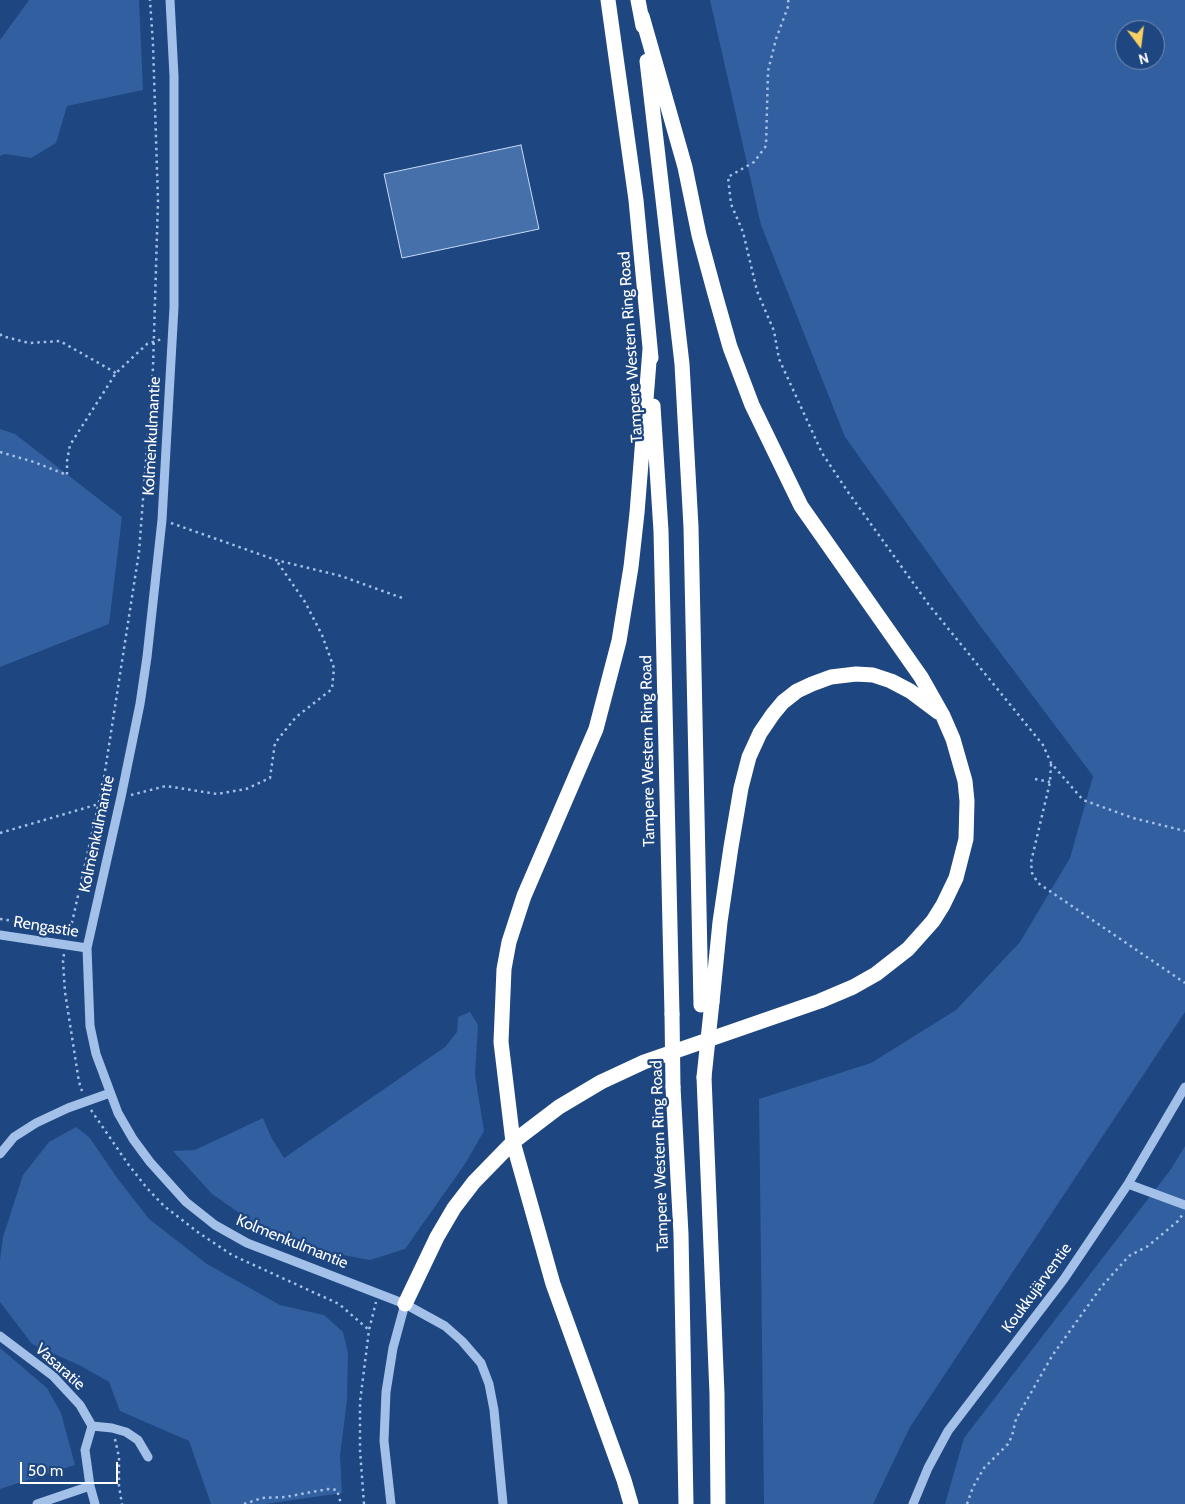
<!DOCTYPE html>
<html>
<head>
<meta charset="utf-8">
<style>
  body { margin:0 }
  #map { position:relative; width:1185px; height:1504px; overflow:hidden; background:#1e4681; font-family:Cabin,sans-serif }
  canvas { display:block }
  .north { position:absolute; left:1115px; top:20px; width:50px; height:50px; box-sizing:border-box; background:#1e4681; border:1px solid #7890b3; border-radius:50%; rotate:165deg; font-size:14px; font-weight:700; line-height:20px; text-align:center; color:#fff }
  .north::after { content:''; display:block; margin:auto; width:18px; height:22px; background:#f8d161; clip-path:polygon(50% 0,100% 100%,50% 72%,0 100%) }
  .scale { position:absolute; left:20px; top:1462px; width:98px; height:22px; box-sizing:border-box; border:2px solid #fff; border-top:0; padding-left:6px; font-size:15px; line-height:18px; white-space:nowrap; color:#fff; -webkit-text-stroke:4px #1e4681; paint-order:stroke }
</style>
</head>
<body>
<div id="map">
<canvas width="1185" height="1504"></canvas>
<div class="north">N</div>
<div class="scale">50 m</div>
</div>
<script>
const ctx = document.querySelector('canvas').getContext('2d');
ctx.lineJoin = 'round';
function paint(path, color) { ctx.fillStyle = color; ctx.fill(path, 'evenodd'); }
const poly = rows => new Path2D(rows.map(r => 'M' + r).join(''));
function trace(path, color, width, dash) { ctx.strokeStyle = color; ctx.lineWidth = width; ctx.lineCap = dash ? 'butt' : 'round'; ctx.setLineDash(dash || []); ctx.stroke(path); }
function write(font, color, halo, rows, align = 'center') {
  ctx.font = font + ' Cabin,sans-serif'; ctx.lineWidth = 4.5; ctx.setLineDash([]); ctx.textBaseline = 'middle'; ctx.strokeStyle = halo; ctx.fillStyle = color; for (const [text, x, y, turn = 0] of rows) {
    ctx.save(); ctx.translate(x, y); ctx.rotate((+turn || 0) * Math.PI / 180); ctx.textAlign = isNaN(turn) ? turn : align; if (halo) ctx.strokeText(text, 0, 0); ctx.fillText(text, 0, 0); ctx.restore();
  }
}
const green = poly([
  [29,0,139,0,143,90,67,106,56,143,31,158,5,154,0,156,0,40],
  [710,0,1185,0,1185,1012,910,1427,873,1504,764,1504,759,1099,871,1063,956,1010,1020,942,1070,858,1093,776,978,623,845,437,761,225],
  [1125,30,1155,30,1155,60,1125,60],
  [0,429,15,434,122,517,109,624,0,667],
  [470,1012,478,1025,475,1075,484,1131,465,1164,405,1249,370,1260,326,1252,255,1224,212,1194,173,1151,195,1150,263,1118,271,1137,284,1158,445,1047,457,1032,458,1017],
  [76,1127,89,1137,118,1179,149,1219,207,1264,280,1305,324,1315,343,1332,348,1353,347,1400,340,1456,342,1493,265,1504,211,1504,189,1441,120,1411,109,1382,81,1366,32,1344,0,1302,0,1260,3,1237,23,1175,49,1142],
  [1185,1146,1185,1504,945,1504,964,1438,1171,1169],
  [0,1348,47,1388,61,1413,75,1465,0,1489]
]);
const building = poly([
  [521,145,539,229,402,258,384,174,521,145]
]);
const path = poly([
  [788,0,789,4,776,39,768,71,766,146,754,162,728,177,731,204,743,232,757,291,774,331,779,359,822,453,848,492,929,605,1043,745,1051,763,1083,800,1133,818,1185,831],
  [0,334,2,336,29,343,60,341,116,373],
  [0,452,34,462,67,475,67,461,70,445,116,373,147,344,162,339],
  [171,523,276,560,341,576,405,599],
  [1051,764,1050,782,1031,862,1032,873,1038,883,1185,983],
  [1035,779,1050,782],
  [131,795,166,786,217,794,246,789,270,778,275,743,296,717,332,689,334,668,322,635,305,602,276,560],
  [0,833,109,801],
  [0,919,71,929],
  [69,936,103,784,139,552,153,368,158,201,153,44,150,0],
  [64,954,63,961,65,992,79,1082,82,1091],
  [91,1110,128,1164,146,1187,164,1206,199,1233,232,1255,339,1304,369,1330],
  [115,1439,119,1457,119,1486,122,1504],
  [244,1504,262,1498,285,1497,328,1489,337,1490,341,1504],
  [364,1504,360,1450,360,1402,369,1330,376,1302],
  [967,1504,973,1487,984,1468,1008,1444,1012,1436,1016,1419,1052,1356,1102,1286,1129,1256,1148,1246,1178,1221,1183,1214]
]);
const minor = poly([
  [170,0,174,76,174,307,162,520,147,657,140,704,121,797,87,948,90,1026,96,1054,118,1113,133,1139,150,1162,186,1202,215,1225,247,1243,405,1304,445,1326,462,1341,481,1363,489,1384,494,1410,503,1504],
  [0,935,87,948],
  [0,1154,14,1137,36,1123,68,1108,110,1093],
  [1128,1184,1185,1205],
  [0,1336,53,1376,80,1405,92,1426],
  [92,1426,85,1450,90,1486,95,1504],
  [92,1426,112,1428,126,1432,138,1440,148,1457],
  [37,1504,90,1486],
  [391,1504,384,1441,386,1392,393,1348,405,1304],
  [913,1504,928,1468,948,1431,1064,1279,1128,1184,1185,1087]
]);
const highway = poly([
  [608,0,636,200,651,358],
  [638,0,643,26],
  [647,61,682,364,691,527,701,1005],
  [653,406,661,531,672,1014],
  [712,1002,720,922,731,847,741,788,749,757,760,733,773,714,783,702,797,691,812,684,831,677,856,674,873,675,891,681,910,691,938,712],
  [704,1077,717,1394,718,1504],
  [673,1087,681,1234,686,1504],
  [405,1304,437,1237,454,1208,474,1182,513,1142,559,1107,601,1082,644,1062,820,1001,853,987,876,974,908,949,933,921,943,905,956,878,966,839,967,801,965,781,953,739,943,716,921,677,801,506,752,405,730,347,715,294,699,235,685,167,642,16],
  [631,1504,624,1480,553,1284,513,1142,501,1042,504,969,509,942,524,896,596,729,619,641,631,567,637,513,650,349]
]);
const highwayBridge = poly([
  [672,1014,673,1087],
  [704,1077,712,1002]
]);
const streetNames = [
  ["Tampere Western Ring Road",631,347,-94],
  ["Kolmenkulmantie",152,436,-87],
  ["Tampere Western Ring Road",648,751,-91],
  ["Kolmenkulmantie",97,834,-78],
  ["Rengastie",46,927,9],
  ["Tampere Western Ring Road",660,1156,-92],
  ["Kolmenkulmantie",292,1242,22],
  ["Koukkujärventie",1037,1288,-54],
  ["Vasaratie",60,1367,42]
];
paint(green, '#315f9f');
paint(building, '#4670aa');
trace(building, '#c7dbf7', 1);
trace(path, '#a3c0e9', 2.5, [2.5, 4]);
trace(minor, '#a3c0e9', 9);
trace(highway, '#fff', 15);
trace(highwayBridge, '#fff', 15);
write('16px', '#fff', '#1e4681', streetNames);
</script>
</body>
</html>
